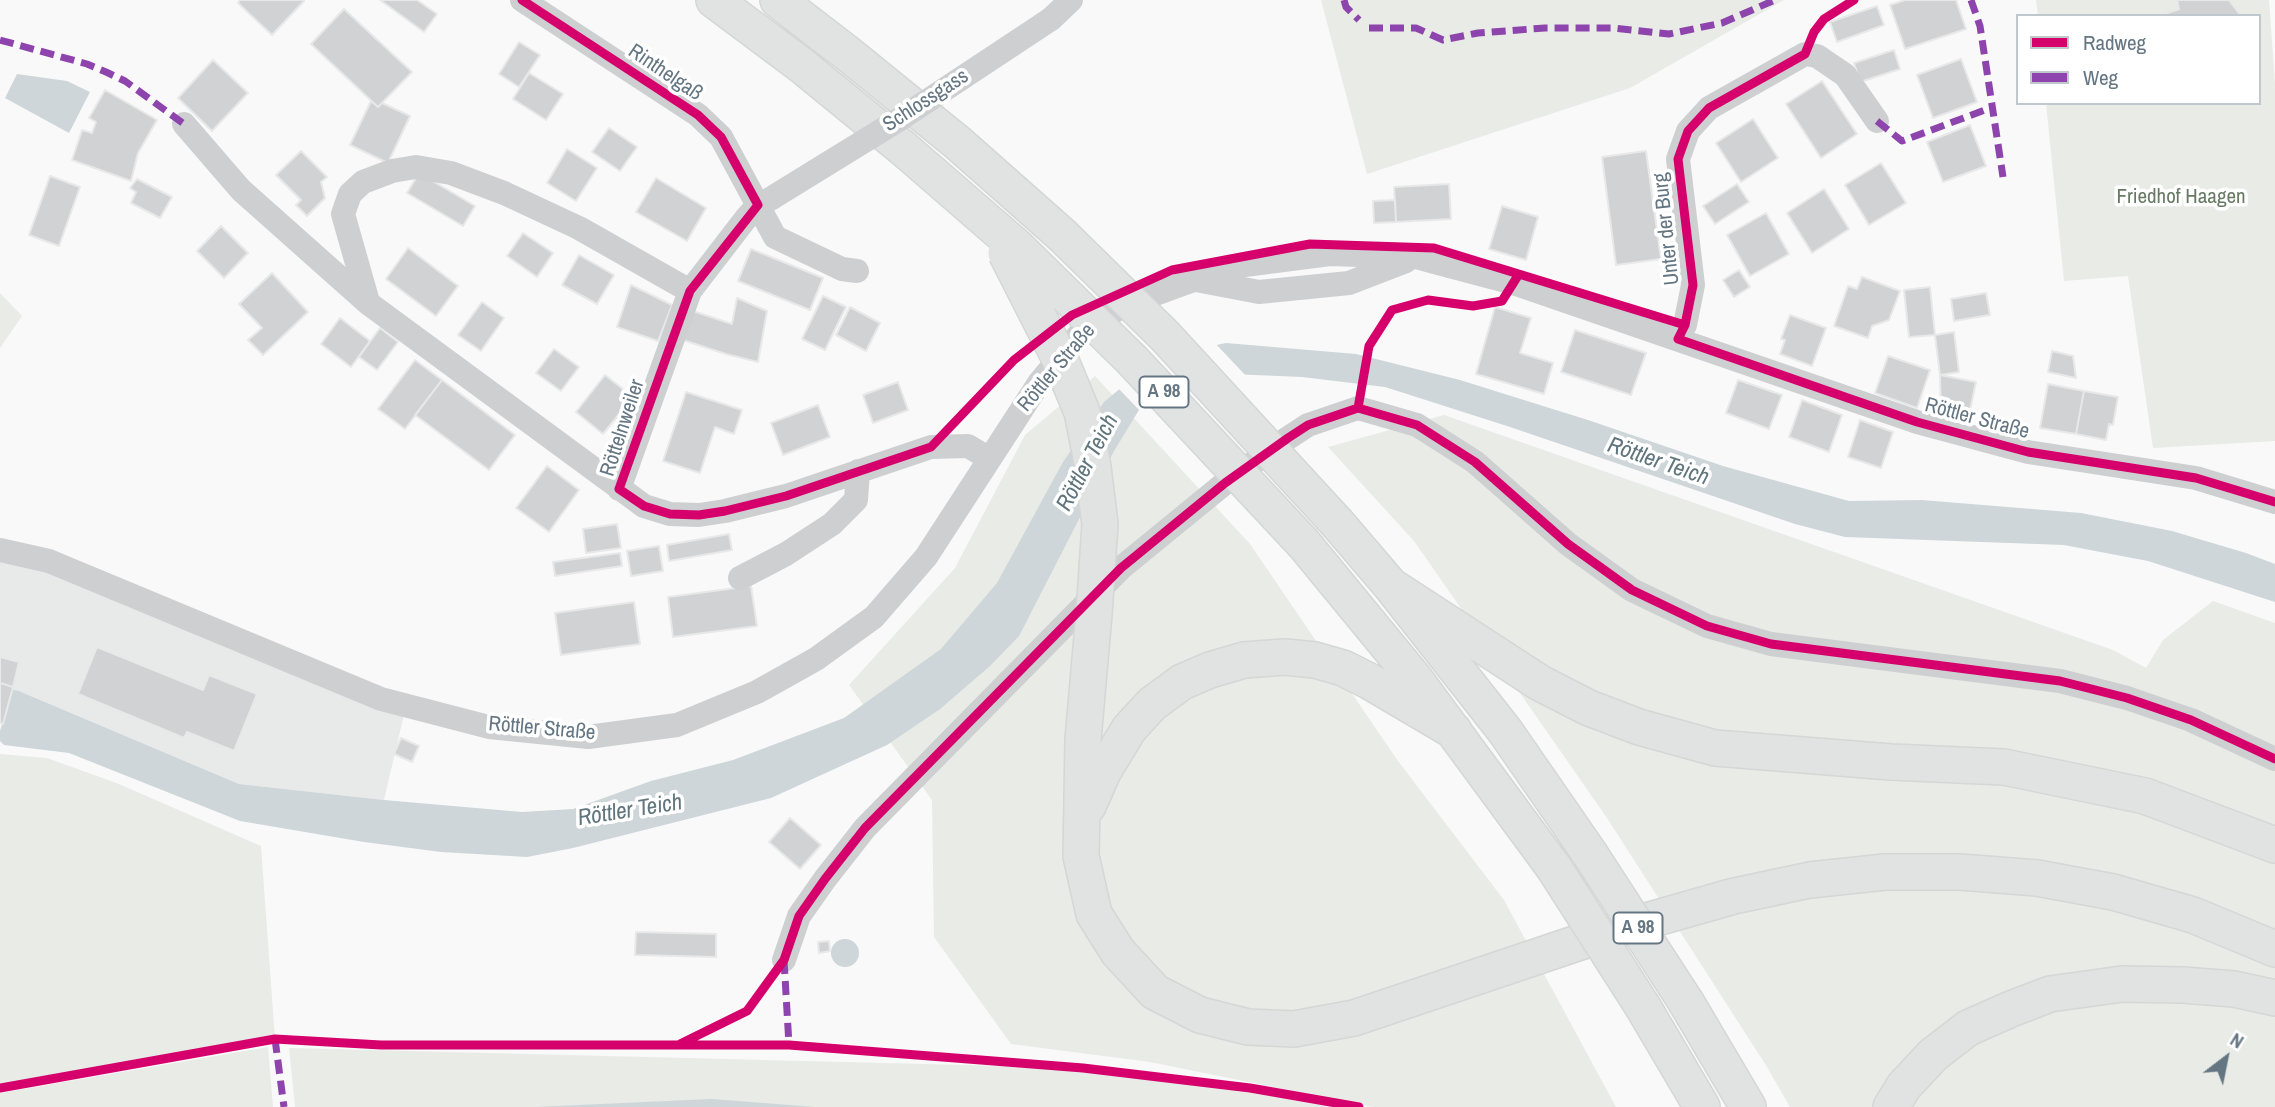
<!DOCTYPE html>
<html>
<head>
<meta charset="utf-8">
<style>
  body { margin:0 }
  #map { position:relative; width:2275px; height:1107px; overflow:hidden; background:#f9f9f9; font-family:"Archivo Narrow",sans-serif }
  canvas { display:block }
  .legend { position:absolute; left:2016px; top:14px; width:245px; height:91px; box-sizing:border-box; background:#fff; border:2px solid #c1c8cd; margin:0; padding:9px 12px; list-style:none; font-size:21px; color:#657683 }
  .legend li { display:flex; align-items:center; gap:14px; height:35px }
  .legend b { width:35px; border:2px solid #c1c8cd }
  .north { position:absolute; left:2191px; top:1023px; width:70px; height:70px; -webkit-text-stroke:5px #fff; paint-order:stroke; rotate:32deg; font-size:19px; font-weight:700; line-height:28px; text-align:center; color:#657683 }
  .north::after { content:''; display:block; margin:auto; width:24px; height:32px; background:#657683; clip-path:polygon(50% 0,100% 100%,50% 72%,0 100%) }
</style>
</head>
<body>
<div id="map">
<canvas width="2275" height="1107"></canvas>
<ul class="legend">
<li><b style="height:9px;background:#d6006c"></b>Radweg</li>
<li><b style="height:9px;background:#8e44ad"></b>Weg</li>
</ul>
<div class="north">N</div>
</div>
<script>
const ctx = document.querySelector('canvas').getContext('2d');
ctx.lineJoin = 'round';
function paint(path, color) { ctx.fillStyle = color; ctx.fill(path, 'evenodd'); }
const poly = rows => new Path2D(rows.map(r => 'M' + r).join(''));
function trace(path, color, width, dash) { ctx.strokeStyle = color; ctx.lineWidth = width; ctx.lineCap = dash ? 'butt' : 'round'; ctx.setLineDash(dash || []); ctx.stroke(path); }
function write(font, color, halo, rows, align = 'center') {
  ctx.font = font + ' "Archivo Narrow",sans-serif'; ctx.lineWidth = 7; ctx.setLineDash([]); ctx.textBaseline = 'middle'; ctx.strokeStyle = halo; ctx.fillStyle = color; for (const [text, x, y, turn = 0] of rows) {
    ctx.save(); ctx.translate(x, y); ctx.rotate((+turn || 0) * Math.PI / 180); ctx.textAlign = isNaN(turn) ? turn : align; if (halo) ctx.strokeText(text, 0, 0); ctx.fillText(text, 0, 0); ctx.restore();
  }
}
const built = poly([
  [0,550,406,706,384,800,239,784,19,691,0,687]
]);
const green = poly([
  [1321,0,1784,0,1630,88,1367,174],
  [2036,0,2269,0,2275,84,2275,441,2153,448,2128,276,2064,281,2046,103,2259,103,2259,16,2038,16],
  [0,293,22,316,0,348],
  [1095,376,1250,544,1398,761,1504,900,1616,1107,1372,1107,1150,1062,1011,1044,934,937,932,800,849,685,955,568,1025,435],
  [1444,415,2113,650,2146,668,2163,640,2213,601,2275,623,2275,1107,1790,1107,1767,1067,1607,818,1414,541,1328,447],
  [0,754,47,758,119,784,261,846,275,1039,0,1088],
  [268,1047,273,1107,0,1107,0,1093],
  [289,1048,1082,1068,1345,1107,295,1107]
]);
const water = poly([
  [17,74,67,81,90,92,69,133,5,98],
  [1226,343,1356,354,1460,380,1591,421,1723,466,1849,501,1922,500,2081,513,2172,531,2246,553,2275,564,2275,602,2148,561,2064,545,1845,537,1795,524,1510,427,1385,387,1302,377,1231,374,1194,382,1139,410,1114,451,1019,636,990,666,940,709,887,745,771,798,573,848,527,857,441,852,364,842,240,821,69,753,4,745,0,741,0,731,5,714,0,687,19,691,239,784,384,800,522,812,573,809,651,781,733,760,844,718,941,649,997,583,1063,462,1104,402,1158,357],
  '831 953a14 14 0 1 1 28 0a14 14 0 1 1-28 0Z',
  [711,1099,816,1107,535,1107]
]);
const pier = poly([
  [1214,342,1248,378,1232,378,1195,385,1142,413,1117,387,1157,353]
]);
const building = poly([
  [240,0,304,0,304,1,272,35,238,3,240,0],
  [380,0,417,0,437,14,424,32,380,0],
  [1905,0,1956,0,1966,29,1905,49,1890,5,1905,0],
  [2177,0,2229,0,2241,16,2159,16,2179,9,2177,0],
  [1877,6,1884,25,1837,42,1830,22,1877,6],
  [344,9,412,72,378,107,311,44,344,9],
  [519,42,540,55,519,87,499,74,519,42],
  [1894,50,1900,69,1860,82,1854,63,1894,50],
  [1961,59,1977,102,1933,118,1917,75,1961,59],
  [213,60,248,93,212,131,178,98,213,60],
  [529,73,563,94,546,120,513,99,529,73],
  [1822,81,1857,134,1821,158,1786,104,1822,81],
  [105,90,157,120,138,153,131,181,72,160,82,130,92,133,96,122,89,118,105,90],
  [371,101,378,107,382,103,410,116,388,163,350,145,371,101],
  [1753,119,1778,158,1741,182,1716,143,1753,119],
  [1970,125,1986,166,1943,182,1927,142,1970,125],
  [609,128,637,147,620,171,592,152,609,128],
  [567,149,597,168,576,201,547,183,567,149],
  [301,151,327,177,321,182,325,198,307,216,296,205,301,200,276,175,301,151],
  [1646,151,1661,259,1616,265,1602,157,1646,151],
  [1881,163,1906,203,1869,225,1845,185,1881,163],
  [419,173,475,206,463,226,407,193,419,173],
  [50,176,80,187,59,246,29,235,50,176],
  [656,178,706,208,687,241,636,212,656,178],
  [137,179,172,197,160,218,131,203,136,192,130,188,137,179],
  [1449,184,1451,219,1396,222,1394,187,1449,184],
  [1737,184,1749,202,1715,224,1703,206,1737,184],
  [1824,189,1849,229,1812,253,1787,213,1824,189],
  [1395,200,1396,222,1374,223,1373,201,1395,200],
  [1502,206,1538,217,1526,260,1489,249,1502,206],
  [1766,213,1789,254,1750,276,1727,235,1766,213],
  [221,226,248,253,224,278,197,251,221,226],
  [523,233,553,253,537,277,507,256,523,233],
  [408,248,458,286,436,316,386,279,408,248],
  [751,249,823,278,810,310,738,281,751,249],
  [579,255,614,275,597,304,562,285,579,255],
  [1739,270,1750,287,1734,297,1723,280,1739,270],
  [272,273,308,312,263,355,248,340,262,328,239,304,272,273],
  [1862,277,1900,291,1889,320,1872,326,1868,338,1834,326,1848,286,1857,289,1862,277],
  [631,285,672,305,658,341,617,327,631,285],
  [1930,287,1935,335,1909,337,1904,290,1930,287],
  [1986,293,1990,315,1954,321,1951,299,1986,293],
  [823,296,846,307,825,350,802,339,823,296],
  [737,298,767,311,758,362,726,354,683,340,693,311,732,324,737,298],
  [482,302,504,318,481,351,458,335,482,302],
  [850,307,880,323,866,351,836,335,850,307],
  [1495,307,1531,318,1520,353,1553,363,1544,394,1476,374,1495,307],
  [1790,315,1826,328,1812,366,1780,354,1785,340,1781,339,1790,315],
  [340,318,370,341,351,367,321,344,340,318],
  [380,328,398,342,377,370,359,357,380,328],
  [1575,330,1646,353,1631,395,1561,372,1575,330],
  [1954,332,1959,372,1940,375,1935,335,1954,332],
  [554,349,579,367,561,391,536,373,554,349],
  [2052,351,2073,356,2076,378,2048,372,2052,351],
  [1888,356,1930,370,1917,408,1875,393,1888,356],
  [415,360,442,380,405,429,378,409,415,360],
  [605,375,633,397,603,434,576,412,605,375],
  [1940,375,1976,382,1969,415,1941,409,1940,375],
  [442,380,515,435,489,470,415,415,442,380],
  [1738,380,1782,395,1769,429,1726,413,1738,380],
  [898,382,908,410,873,423,863,395,898,382],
  [2048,384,2084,391,2076,434,2040,428,2048,384],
  [2084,391,2118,397,2113,425,2109,424,2106,440,2076,434,2084,391],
  [686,392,742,410,734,434,715,427,700,473,663,461,686,392],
  [1802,400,1842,415,1829,452,1789,437,1802,400],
  [818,405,830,437,783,455,771,423,818,405],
  [1860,420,1893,432,1881,468,1848,457,1860,420],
  [547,466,579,490,549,532,516,508,547,466],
  [617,524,621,548,586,553,583,529,617,524],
  [729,534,732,550,669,561,667,545,729,534],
  [659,546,663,571,631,576,627,551,659,546],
  [620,553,622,566,555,576,553,562,620,553],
  [751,586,757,626,673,637,668,597,751,586],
  [634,602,640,644,561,655,555,613,634,602],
  [97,647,203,690,209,675,257,694,234,751,187,732,184,738,78,694,97,647],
  [0,657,19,662,13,687,0,683,0,657],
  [0,683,13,687,3,724,0,723,0,683],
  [401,738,419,746,412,762,394,754,401,738],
  [790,818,821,845,800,869,769,842,790,818],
  [636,932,716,934,716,957,635,955,636,932],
  [829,941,830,951,819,953,818,942,829,941]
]);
const minor = poly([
  [522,0,698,115,721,137,775,237,842,269,857,271],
  [1051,19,1071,0],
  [184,124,241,190,368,303,644,506,670,514,699,515,725,511,786,496,931,447,968,446,988,458],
  [1196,280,1259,292,1349,283,1406,261],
  [368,302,343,214,350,194,363,182,392,171,416,167,451,173,504,193,579,228,690,291],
  [1678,339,1685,325,1693,285,1678,159,1688,131,1709,108,1805,54,1817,56,1845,75,1877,121],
  [619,489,690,291,747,217,758,205,772,198],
  [0,550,49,561,381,699,489,727,588,737,677,725,757,692,816,659,874,617,926,557,1039,383,1087,325,1128,304,1229,267,1330,254,1416,257,1434,262,1513,283,1917,422,2028,452,2196,478,2275,502],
  [740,578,786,554,832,524,856,500,858,471],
  [784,960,799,916,825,879,865,828,1121,568,1225,483,1288,438,1308,425,1358,408,1417,425,1475,462,1568,544,1632,590,1707,626,1771,644,2060,681,2127,698,2191,720,2275,759]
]);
const highway = poly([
  [714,0,801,65,904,149,1017,247],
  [778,0,847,53,958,143,1062,235],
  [1338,524,1391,586,1505,731,1590,854],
  [1304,544,1415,679,1554,868],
  [1391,586,1540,683,1589,708,1639,727,1715,748,1891,762,2004,767,2145,796,2275,845],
  [1083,740,1081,856,1094,914,1118,952,1155,992,1200,1015,1248,1027,1294,1029,1354,1018,1625,927,1734,896,1810,880,1885,872,1960,872,2037,878,2113,892,2193,915,2275,949],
  [1088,806,1103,772,1129,729,1152,704,1182,682,1210,670,1244,660,1285,657,1315,660,1343,668,1369,681,1454,731],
  [1686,1002,1748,1107],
  [1643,1007,1702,1107],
  [1891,1107,1904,1086,1933,1055,1968,1028,2011,1009,2050,994,2122,984,2183,985,2234,989,2275,998]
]);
const minorBridge = poly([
  [775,196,900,119,1051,19]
]);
const highwayBridge = poly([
  [1062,235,1165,336,1338,524],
  [1017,247,1132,360,1304,544],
  [1006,253,1061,361,1082,412,1093,467,1100,524,1094,614,1083,740],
  [1590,854,1686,1002],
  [1554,868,1643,1007]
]);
const quiet = poly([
  [1344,0,1346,7,1359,20],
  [1971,0,1980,26,2003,177],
  [1369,28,1416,28,1443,40,1478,33,1545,28,1613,28,1669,34,1722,23,1775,0],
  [0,40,87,64,106,72,125,81,184,124],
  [1877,121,1902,141,1993,107],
  [784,960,789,1045],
  [275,1039,284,1107]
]);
const cycleway = poly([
  [522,0,698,115,721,137,758,205,690,291,619,489,644,506,670,514,699,515,725,511,786,496,931,447,1014,360,1072,315,1172,270,1310,244,1434,248,1685,325],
  [1854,0,1824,19,1814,32,1805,54,1709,108,1688,131,1678,159,1693,285,1685,325,1678,339,1917,422,2028,452,2196,478,2275,502],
  [1358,408,1369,346,1392,310,1428,300,1473,306,1502,301,1519,274],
  [680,1044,747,1011,784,960,799,916,825,879,865,828,1121,568,1225,483,1288,438,1308,425,1358,408,1417,425,1475,462,1568,544,1632,590,1707,626,1771,644,2060,681,2127,698,2191,720,2275,759],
  [0,1088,275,1039,381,1045,789,1045,1083,1068,1250,1088,1359,1107]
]);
const shields = [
  [1164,392,49],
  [1638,928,49]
];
const shieldNames = [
  ["A 98",1164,392],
  ["A 98",1638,928]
];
const streetNames = [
  ["Rinthelgaß",665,73,34],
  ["Schlossgass",926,101,-33],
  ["Unter der Burg",1667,229,-96],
  ["Röttler Straße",1057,368,-50],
  ["Röttler Straße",1977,419,15],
  ["Röttelnweiler",623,428,-72],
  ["Röttler Straße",542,729,5]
];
const parkNames = [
  ["Friedhof Haagen",2181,197]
];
const waterNames = [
  ["Röttler Teich",1658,462,19],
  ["Röttler Teich",1088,463,-62],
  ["Röttler Teich",630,811,-9]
];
paint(built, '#e8e9e9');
paint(green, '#e8ebe6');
paint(water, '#ced6d9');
paint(pier, '#f9f9f9');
paint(building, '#d0d2d3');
trace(building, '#e8e8e8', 2);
trace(highway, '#d5d6d6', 38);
trace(minor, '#cecfd0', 24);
trace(highway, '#e1e2e2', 35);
trace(highwayBridge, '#d5d6d6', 38, []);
trace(minorBridge, '#cecfd0', 24);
trace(highwayBridge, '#e1e2e2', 35);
trace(quiet, '#8e44ad', 7, [14, 7]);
trace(cycleway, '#d6006c', 9);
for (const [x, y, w] of shields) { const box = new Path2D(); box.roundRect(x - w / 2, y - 15.5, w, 31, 5); ctx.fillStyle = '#fff'; ctx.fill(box); trace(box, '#657683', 2); }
write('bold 19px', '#657683', null, shieldNames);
write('21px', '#657683', '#fff', streetNames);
write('21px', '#687a64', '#fff', parkNames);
write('italic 23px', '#60757c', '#fff', waterNames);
</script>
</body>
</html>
